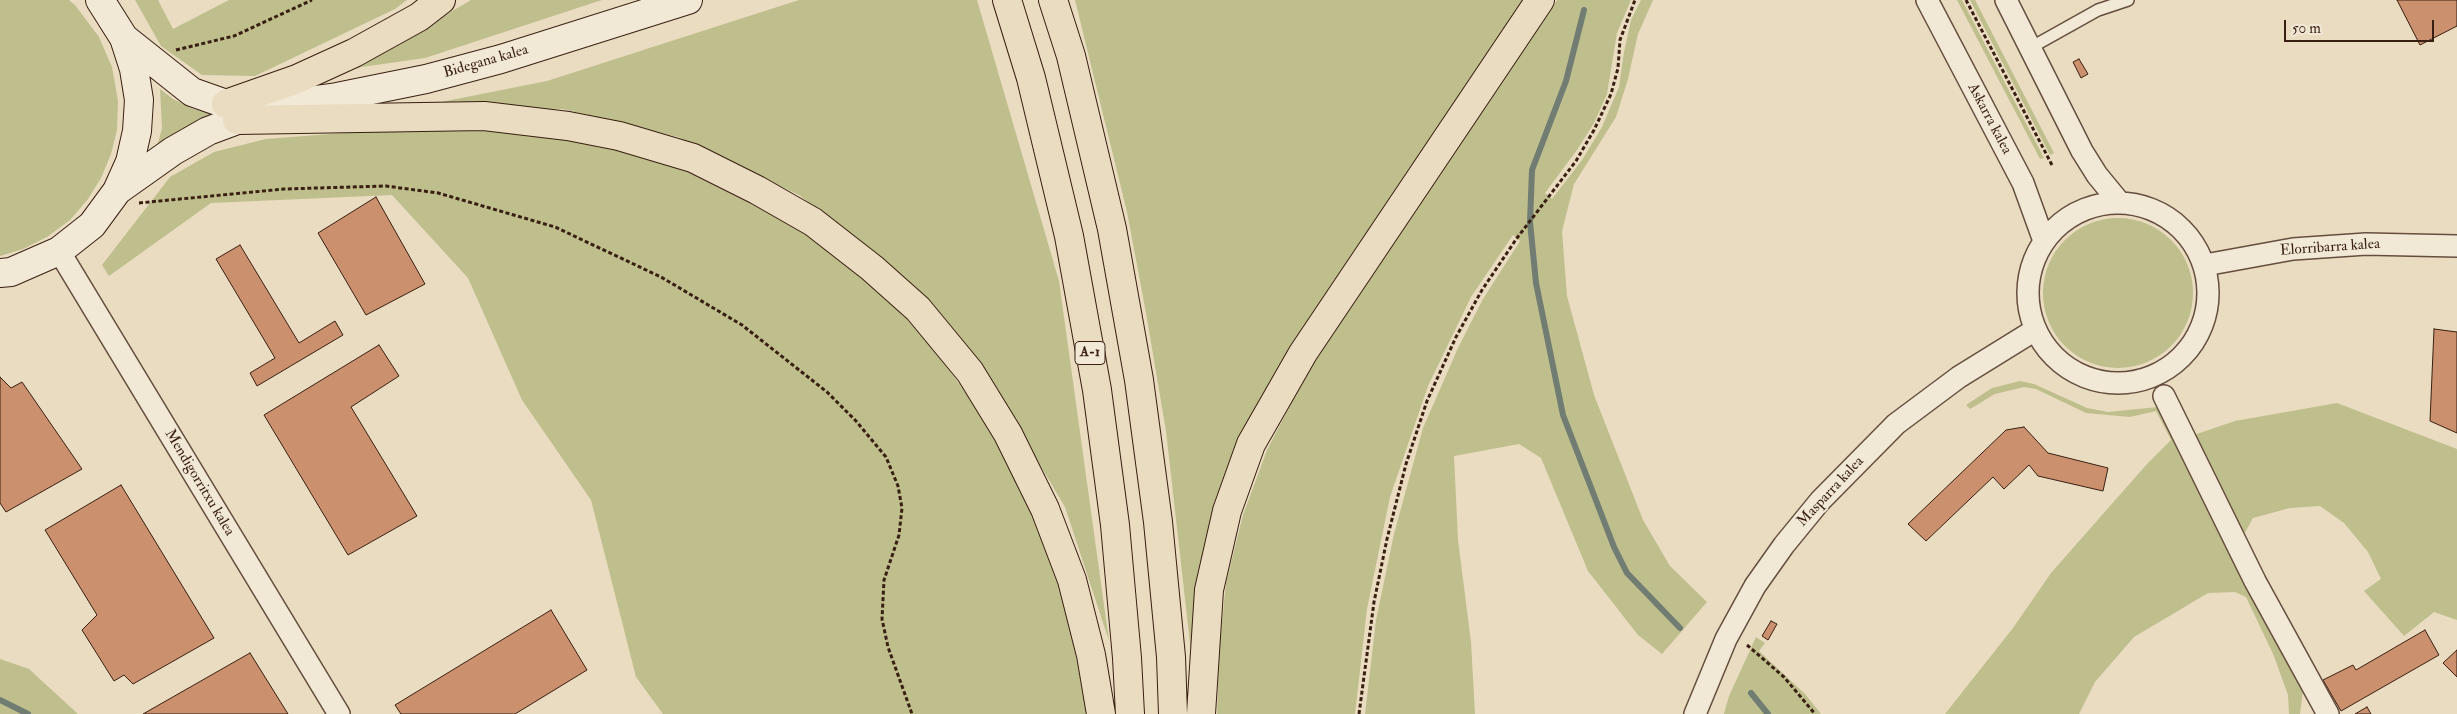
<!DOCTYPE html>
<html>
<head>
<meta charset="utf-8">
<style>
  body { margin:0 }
  #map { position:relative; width:2457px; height:714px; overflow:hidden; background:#e9dcc0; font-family:"IM FELL Double Pica",serif }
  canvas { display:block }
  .scale { position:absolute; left:2284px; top:20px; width:150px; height:22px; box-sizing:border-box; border:2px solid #391f11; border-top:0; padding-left:6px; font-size:15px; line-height:18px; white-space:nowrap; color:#391f11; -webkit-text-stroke:4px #f1e8d6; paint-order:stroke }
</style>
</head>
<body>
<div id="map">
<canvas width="2457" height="714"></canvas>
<div class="scale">50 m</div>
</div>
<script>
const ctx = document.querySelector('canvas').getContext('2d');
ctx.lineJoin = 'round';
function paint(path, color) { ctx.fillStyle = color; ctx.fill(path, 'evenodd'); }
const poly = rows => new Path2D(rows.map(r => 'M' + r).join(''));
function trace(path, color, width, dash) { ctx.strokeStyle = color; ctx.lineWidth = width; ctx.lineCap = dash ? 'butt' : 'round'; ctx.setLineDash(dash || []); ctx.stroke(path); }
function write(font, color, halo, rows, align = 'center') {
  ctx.font = font + ' "IM FELL Double Pica",serif'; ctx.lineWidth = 4; ctx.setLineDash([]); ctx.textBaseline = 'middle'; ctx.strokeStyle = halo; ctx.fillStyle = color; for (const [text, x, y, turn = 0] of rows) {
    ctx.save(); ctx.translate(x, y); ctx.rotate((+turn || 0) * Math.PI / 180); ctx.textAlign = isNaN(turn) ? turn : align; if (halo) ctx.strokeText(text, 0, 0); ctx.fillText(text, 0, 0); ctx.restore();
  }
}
const green = poly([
  [0,0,69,0,75,5,99,37,112,67,118,101,117,130,111,154,101,178,88,199,70,220,47,237,23,249,0,256],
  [135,0,158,0,173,29,229,0,407,0,395,9,255,76,202,75,161,46],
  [471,0,602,0,425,58,355,68],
  [799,0,977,0,1059,281,1109,641,1065,507,989,379,901,276,799,195,678,137,563,109,411,108,547,81],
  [1075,0,1529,0,1285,368,1191,652,1166,431,1146,313,1127,212],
  [1557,0,1631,0,1617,33,1607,94,1594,123,1577,150,1545,193,1552,199,1582,160,1602,127,1619,87,1624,52,1631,20,1641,0,1653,0,1638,34,1628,79,1616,117,1574,184,1562,231,1567,296,1594,395,1643,520,1670,566,1707,602,1662,654,1638,635,1588,571,1541,458,1519,444,1454,456,1458,540,1471,642,1475,714,1365,714,1376,620,1394,534,1423,428,1458,348,1483,299,1520,241,1513,235,1471,297,1428,386,1390,497,1367,609,1355,714,1217,714,1219,652,1226,583,1243,515,1267,450,1308,371],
  [1957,0,1962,0,2044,158,2040,159],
  [1970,0,1975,0,2054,153,2050,155],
  [160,89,173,99,193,109,222,116,157,147,162,128],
  [465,130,531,133,622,150,669,164,732,191,783,217,840,257,884,295,929,342,978,410,1008,460,1042,536,1066,604,1087,714,663,714,636,677,591,500,522,400,468,278,392,195,211,203,109,276,102,265,170,177,214,152,266,139,356,132],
  '2043 293a75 75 0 1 1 150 0a75 75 0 1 1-150 0Z',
  [2020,381,2034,384,2087,408,2108,412,2158,407,2303,690,2300,714,2289,714,2288,695,2274,656,2246,597,2235,592,2208,593,2134,637,2095,682,2079,714,1945,714,2013,628,2051,573,2147,464,2171,440,2156,411,2130,417,2086,413,2036,389,2024,387,1995,394,1970,409,1966,405,1992,388],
  [2337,403,2457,449,2457,620,2434,612,2404,636,2364,591,2381,579,2368,552,2344,523,2320,506,2290,508,2253,518,2241,540,2191,436,2235,421],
  [1756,637,1765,643,1759,651,1805,694,1821,714,1724,714,1729,696],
  [0,659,29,669,78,714,0,714]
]);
const stream = poly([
  [1584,10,1566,81,1532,170,1530,222,1536,283,1563,415,1614,547,1627,573,1680,628],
  [1751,693,1768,714],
  [0,700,28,714]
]);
const building = poly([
  [2397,0,2457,0,2457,26,2420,45,2397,0],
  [2079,59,2088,74,2081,78,2073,62,2079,59],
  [376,197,425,284,366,315,318,233,376,197],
  [240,245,299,343,335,321,343,335,257,386,250,373,275,358,216,259,240,245],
  [2434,329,2457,332,2457,433,2430,421,2434,329],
  [379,345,399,376,351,407,417,516,348,555,264,415,379,345],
  [0,377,11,388,22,382,82,469,6,512,0,503,0,377],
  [2024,427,2048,453,2108,468,2103,491,2038,476,2029,465,2004,489,1993,477,1926,541,1908,524,2006,430,2024,427],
  [121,485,214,638,133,684,124,675,114,681,82,630,97,615,45,530,121,485],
  [551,610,587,670,515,714,401,714,395,705,551,610],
  [1771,621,1777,624,1768,640,1762,636,1771,621],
  [2425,630,2439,655,2341,711,2323,680,2353,665,2356,670,2425,630],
  [2457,650,2457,677,2443,663,2457,650],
  [250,653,288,714,143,714,250,653],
  [2367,707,2371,714,2355,714,2367,707]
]);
const path = poly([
  [1966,0,2053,167],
  [176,50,234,36,312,0],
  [139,203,284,189,386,186,438,193,555,227,661,277,742,325,827,392,856,421,886,457,898,486,902,508,899,535,884,580,882,619,888,647,912,714],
  [1747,645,1784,677,1815,714],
  [1359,714,1374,602,1387,539,1406,464,1427,401,1456,337,1482,290,1517,238,1576,161,1594,130,1611,94,1618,68,1620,40,1635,0]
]);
const lane = poly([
  [2030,48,2098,10,2128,0]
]);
const street = poly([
  [1927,0,2023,183,2044,241],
  [2006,0,2082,151,2097,175,2120,203],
  '2028 293a90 90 0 1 1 180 0a90 90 0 1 1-180 0Z',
  [59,251,339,714],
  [2205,265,2293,249,2366,244,2457,246],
  [2164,396,2255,581,2328,714],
  [1695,714,1726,639,1755,586,1784,545,1820,501,1896,424,1959,377,2035,330]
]);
const secondary = poly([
  [124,38,192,92,226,104,279,105,337,97,426,79,501,59,688,0],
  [118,190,173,151,208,131,259,112],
  [0,273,11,272,59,251,92,225,117,191,130,162,137,131,139,100,134,69,124,38,100,0]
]);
const highway = poly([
  [1007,0,1031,78,1069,236,1097,390,1115,525,1127,658,1130,714],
  [1053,0,1071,56,1112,229,1139,380,1158,522,1171,657,1173,714],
  [226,104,297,79,354,53,419,17,441,0],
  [237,120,484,116,568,126,619,136,693,158,757,190,813,222,872,268,918,309,970,372,1008,434,1045,509,1072,580,1091,655,1101,714],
  [1201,714,1209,590,1227,511,1251,444,1303,353,1540,0]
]);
const shields = [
  [1090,353,30]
];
const shieldNames = [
  ["A-1",1090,353]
];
const streetNames = [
  ["Bidegana kalea",486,62,-16],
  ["Askarra kalea",1989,119,62],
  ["Elorribarra kalea",2330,248,-4],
  ["Mendigorritxu kalea",199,483,59],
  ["Masparra kalea",1831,492,-47]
];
paint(green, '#bfbe8d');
trace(stream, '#717d73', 6);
paint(building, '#cb906e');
trace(building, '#391f11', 1);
trace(lane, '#654e3d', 14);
trace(street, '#654e3d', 24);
trace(secondary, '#391f11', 30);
trace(highway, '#391f11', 30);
trace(path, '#391f11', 3, [4, 2.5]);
trace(lane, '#f1e8d6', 11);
trace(street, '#f1e8d6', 21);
trace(secondary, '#f1e8d6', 28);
trace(highway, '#e9dcc0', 28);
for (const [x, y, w] of shields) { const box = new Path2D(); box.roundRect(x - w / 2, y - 11.5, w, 23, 4); ctx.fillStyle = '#f1e8d6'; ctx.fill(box); trace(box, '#391f11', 1); }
write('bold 14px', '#391f11', null, shieldNames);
write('15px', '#391f11', '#f1e8d6', streetNames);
</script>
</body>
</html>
